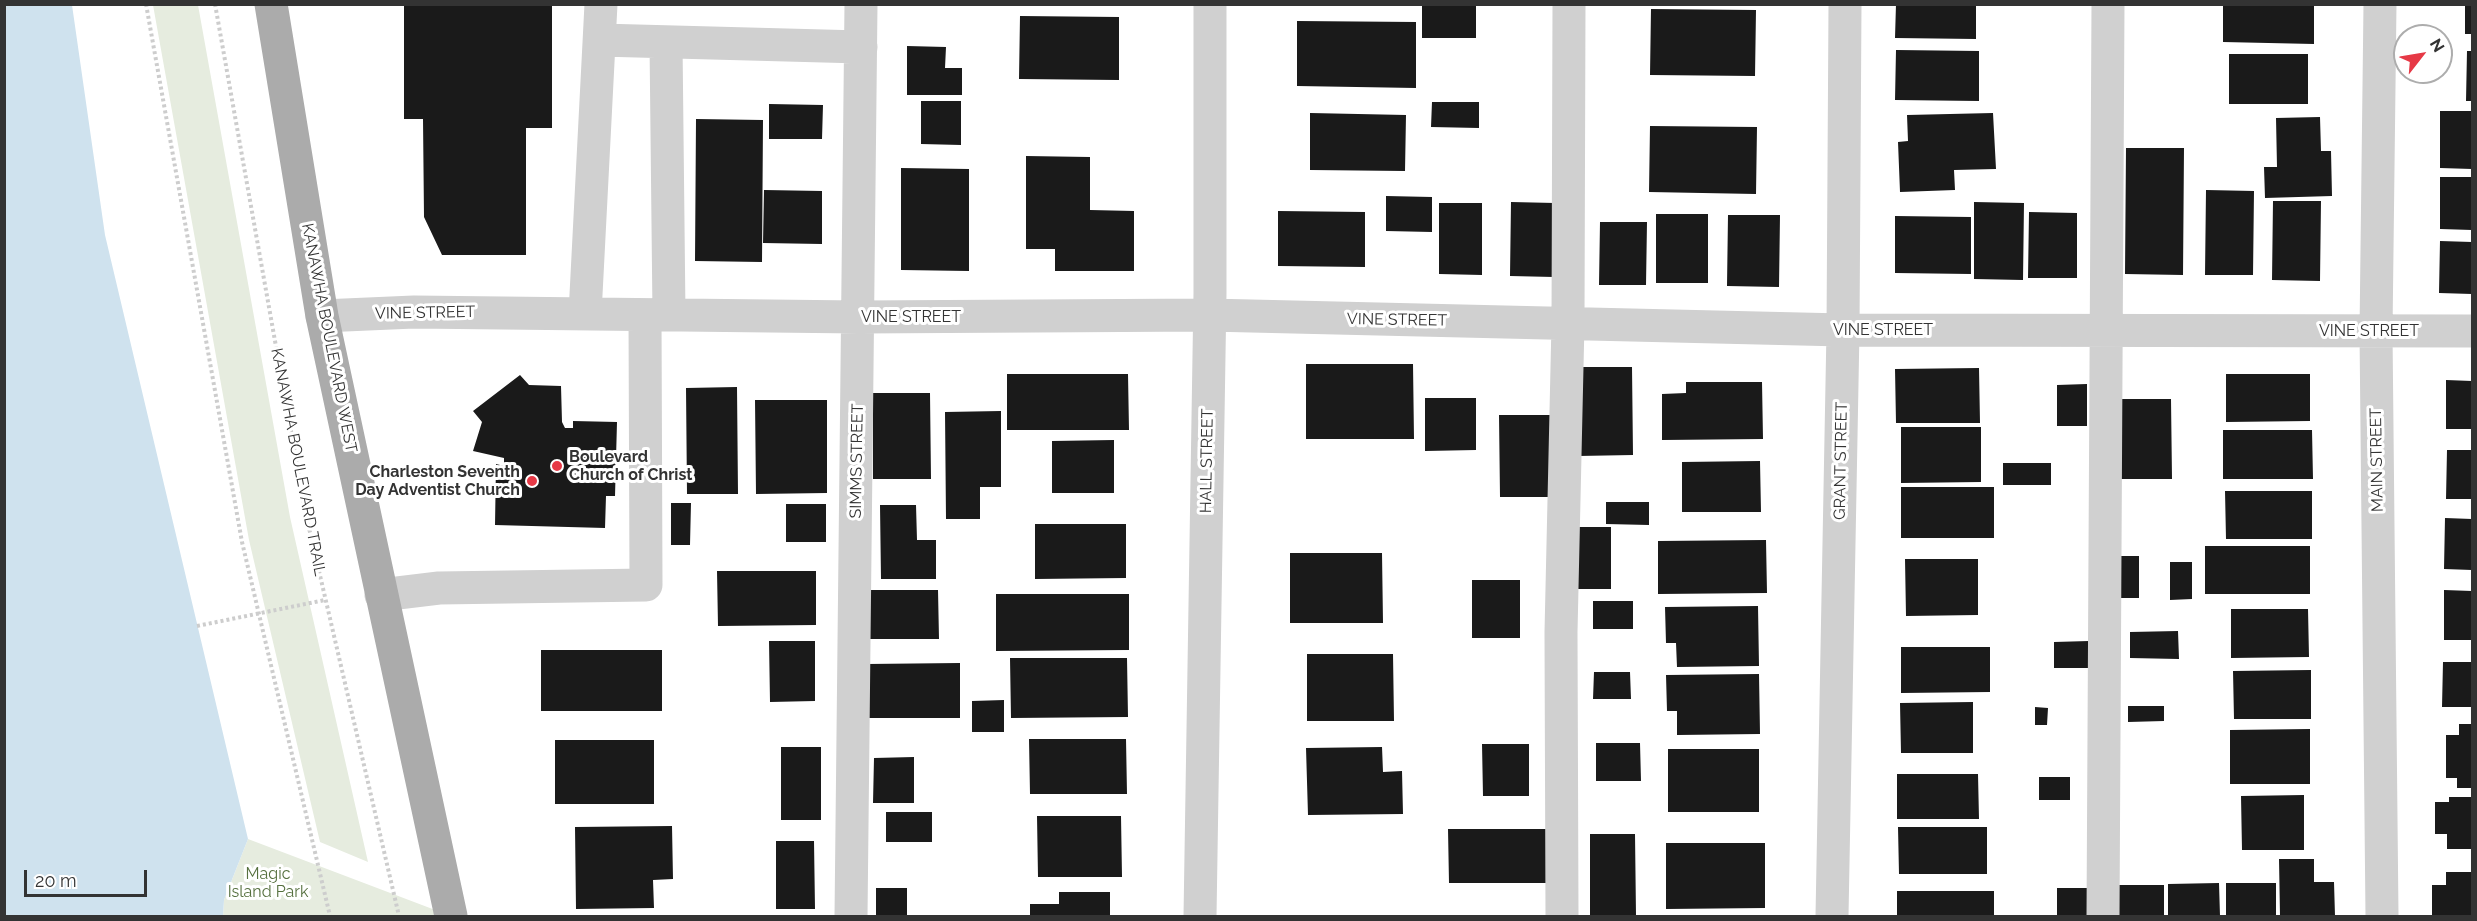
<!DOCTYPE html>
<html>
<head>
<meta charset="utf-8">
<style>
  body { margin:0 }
  #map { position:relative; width:2477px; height:921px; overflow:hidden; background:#fff; font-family:Raleway,sans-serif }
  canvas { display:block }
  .frame { position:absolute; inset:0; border:6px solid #333; pointer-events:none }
  .north { position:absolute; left:2393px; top:24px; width:60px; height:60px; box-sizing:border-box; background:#fff; border:2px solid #adadad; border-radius:50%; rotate:59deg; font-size:16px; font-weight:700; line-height:24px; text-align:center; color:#333 }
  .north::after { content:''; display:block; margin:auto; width:21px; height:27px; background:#e63946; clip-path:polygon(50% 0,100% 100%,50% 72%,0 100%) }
  .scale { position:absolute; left:24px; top:870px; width:123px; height:27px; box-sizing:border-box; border:3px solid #333; border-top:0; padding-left:8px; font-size:18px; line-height:21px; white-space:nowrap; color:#333; -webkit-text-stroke:4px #fff; paint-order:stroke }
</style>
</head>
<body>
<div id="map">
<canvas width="2477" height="921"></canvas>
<div class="frame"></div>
<div class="north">N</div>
<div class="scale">20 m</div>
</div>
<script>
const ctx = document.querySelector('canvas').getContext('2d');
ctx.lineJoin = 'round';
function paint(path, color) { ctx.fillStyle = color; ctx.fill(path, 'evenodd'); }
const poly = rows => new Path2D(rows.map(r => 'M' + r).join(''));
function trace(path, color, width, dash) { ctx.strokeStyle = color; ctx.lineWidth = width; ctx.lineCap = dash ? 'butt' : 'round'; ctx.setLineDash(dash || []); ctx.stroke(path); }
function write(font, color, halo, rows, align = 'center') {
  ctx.font = font + ' Raleway,sans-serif'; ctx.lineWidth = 6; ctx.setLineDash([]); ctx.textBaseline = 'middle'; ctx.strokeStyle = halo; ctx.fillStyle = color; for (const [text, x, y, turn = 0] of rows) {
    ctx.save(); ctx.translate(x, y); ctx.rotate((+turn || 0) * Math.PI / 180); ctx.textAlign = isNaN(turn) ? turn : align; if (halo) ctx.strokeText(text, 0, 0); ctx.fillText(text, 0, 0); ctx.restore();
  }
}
const green = poly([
  [153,5,198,5,290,517,368,862,320,842,249,540],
  [248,839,451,916,223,916,224,900]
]);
const water = poly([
  [5,4,72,5,105,235,248,839,224,900,223,916,5,916]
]);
const building = poly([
  [1896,4,1976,4,1976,39,1895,38],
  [2223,4,2314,4,2314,44,2223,42],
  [404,5,552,6,552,128,526,128,526,255,442,255,424,217,423,119,404,119],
  [1422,5,1476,6,1476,38,1422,38],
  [2465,5,2472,5,2472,34,2465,34],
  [1651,9,1756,10,1755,76,1650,75],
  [1020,16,1119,17,1119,80,1019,79],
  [1297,21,1416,22,1416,88,1297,86],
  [907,46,946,47,945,68,962,68,962,95,907,95],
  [1896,50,1979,51,1979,101,1895,100],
  [2467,51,2472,51,2472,101,2466,101],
  [2229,54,2308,54,2308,104,2229,104],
  [921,101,961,101,961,145,921,144],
  [1432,102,1479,102,1479,128,1431,127],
  [769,104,823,105,822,139,769,139],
  [2440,111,2472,111,2472,169,2440,168],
  [1310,113,1406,115,1405,171,1310,170],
  [1993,113,1996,169,1954,170,1955,190,1900,192,1898,142,1908,141,1907,115],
  [2320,117,2321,151,2331,151,2332,196,2265,198,2264,167,2277,167,2276,118],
  [696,119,763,120,762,262,695,261],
  [1650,126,1757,127,1756,194,1649,192],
  [2126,148,2184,148,2183,275,2125,274],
  [1026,156,1090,157,1090,210,1134,211,1134,271,1055,271,1055,249,1026,249],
  [901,168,969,169,969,271,901,270],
  [2440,177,2472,177,2472,230,2440,229],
  [764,190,822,191,822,244,763,243],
  [2206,190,2254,191,2253,275,2205,275],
  [1386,196,1432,197,1432,232,1386,231],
  [2273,201,2321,201,2320,281,2272,280],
  [1511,202,1555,203,1554,277,1510,276],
  [1974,202,2024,203,2023,280,1974,279],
  [1439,203,1482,203,1482,275,1439,274],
  [1278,211,1365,212,1365,267,1278,266],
  [2029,212,2077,213,2077,278,2028,278],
  [1656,214,1708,214,1708,283,1656,283],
  [1728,215,1780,215,1779,287,1727,286],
  [1895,216,1971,217,1971,274,1895,273],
  [1600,222,1647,222,1646,285,1599,285],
  [2440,241,2472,242,2472,294,2439,293],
  [1306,364,1413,364,1414,439,1306,439],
  [1577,367,1632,367,1633,455,1578,456],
  [1979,368,1980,423,1896,423,1895,369],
  [1007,374,1128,374,1129,430,1007,430],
  [2226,374,2310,374,2310,421,2226,422],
  [520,375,529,385,561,386,562,422,565,428,573,428,573,421,617,422,615,496,606,496,605,528,495,525,496,464,504,466,504,458,473,451,482,422,473,411],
  [2446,380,2472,381,2472,429,2446,429],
  [1686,382,1762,382,1763,439,1662,440,1662,394,1686,393],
  [2087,384,2087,426,2057,426,2057,385],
  [737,387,738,494,687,494,686,388],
  [873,393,930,393,931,479,873,479],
  [1425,398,1476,398,1476,450,1425,451],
  [2120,399,2171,399,2172,479,2121,479],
  [755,400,827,400,827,493,756,494],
  [1001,411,1001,487,980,487,980,519,946,519,945,412],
  [1499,415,1551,415,1551,497,1500,497],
  [1901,427,1981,427,1981,482,1901,483],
  [2223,430,2312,430,2313,479,2223,479],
  [1114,440,1114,493,1052,493,1052,441],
  [2447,450,2472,450,2472,499,2446,499],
  [1760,461,1761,512,1682,512,1682,462],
  [2003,463,2051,463,2051,485,2003,485],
  [1901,487,1994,487,1994,538,1901,538],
  [2225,491,2312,491,2312,539,2226,539],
  [1606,502,1649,502,1649,525,1606,524],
  [671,503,691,503,690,545,671,545],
  [786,504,826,504,826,542,786,542],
  [880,505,916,505,917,540,936,540,936,579,881,579],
  [2445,518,2472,519,2472,570,2444,569],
  [1035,524,1126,524,1126,578,1035,579],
  [1575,527,1611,527,1611,589,1576,589],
  [1766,540,1767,593,1658,594,1658,541],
  [2205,546,2310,546,2310,594,2205,594],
  [1290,553,1382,553,1383,623,1290,623],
  [2114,556,2139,556,2139,598,2115,598],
  [1905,559,1978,559,1978,615,1906,616],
  [2170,562,2192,562,2192,599,2170,600],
  [717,571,816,571,816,625,718,626],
  [1472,580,1520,580,1520,638,1472,638],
  [870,590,938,590,939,639,870,639],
  [2444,590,2472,591,2472,640,2444,640],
  [996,594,1129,594,1129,650,996,651],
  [1593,601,1633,601,1633,629,1593,629],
  [1758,606,1759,666,1677,667,1676,643,1666,643,1665,607],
  [2231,609,2308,609,2309,657,2231,658],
  [2178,631,2179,659,2130,658,2130,632],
  [769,641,815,641,815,701,770,702],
  [2089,641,2090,668,2054,668,2054,642],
  [1901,647,1990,647,1990,692,1901,693],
  [541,650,662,650,662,711,541,711],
  [1307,654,1393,654,1394,721,1307,721],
  [1010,658,1127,658,1128,717,1011,718],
  [2443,662,2472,662,2472,707,2442,707],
  [960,663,960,718,867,718,867,664],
  [2311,670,2311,719,2234,719,2233,671],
  [1594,672,1630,672,1631,699,1593,699],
  [1759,674,1760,734,1677,735,1677,711,1667,711,1666,675],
  [1004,700,1004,732,972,732,972,701],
  [1973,702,1973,753,1901,753,1900,703],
  [2128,706,2164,706,2164,721,2128,722],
  [2035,707,2048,708,2047,725,2035,725],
  [2459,724,2472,724,2472,788,2457,788,2457,778,2446,778,2446,735,2459,735],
  [2310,729,2310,784,2230,784,2230,730],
  [1029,739,1126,739,1127,794,1030,794],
  [555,740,654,740,654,804,555,804],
  [1596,743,1640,743,1641,781,1596,781],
  [1482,744,1529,744,1529,796,1483,796],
  [781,747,821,747,821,820,781,820],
  [1382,747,1383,772,1402,771,1403,814,1308,815,1306,748],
  [1668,749,1759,749,1759,812,1668,812],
  [914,757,914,803,873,803,874,758],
  [1897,774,1978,774,1979,819,1897,819],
  [2039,777,2070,777,2070,800,2039,800],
  [2304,795,2304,850,2242,850,2241,796],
  [2449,797,2472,797,2472,849,2447,849,2447,834,2435,834,2435,802,2449,802],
  [886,812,932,812,932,842,886,842],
  [1037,816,1121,816,1122,877,1038,877],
  [672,826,673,879,653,880,654,908,576,909,575,827],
  [1898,827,1987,827,1987,874,1899,874],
  [1448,829,1549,829,1548,883,1449,883],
  [1590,834,1635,834,1636,916,1590,916],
  [776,841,814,841,815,909,776,909],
  [1666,843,1765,843,1765,908,1666,909],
  [2279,859,2314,859,2314,882,2334,882,2335,916,2280,916],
  [2446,872,2472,872,2472,916,2432,916,2432,885,2446,885],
  [2219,883,2220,916,2168,916,2168,884],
  [2226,883,2276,883,2276,916,2226,916],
  [2115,885,2164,885,2164,916,2116,916],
  [876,888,907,888,907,916,876,916],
  [2057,888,2090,888,2091,916,2057,916],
  [1897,891,1994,891,1994,916,1897,916],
  [1059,892,1110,892,1110,916,1030,916,1030,904,1059,904]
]);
const path = poly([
  [146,4,242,542,330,916],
  [215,4,306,515,399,916],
  [197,626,325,600]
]);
const minor = poly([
  [2380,4,2376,332,2382,916],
  [600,40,861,47],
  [666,42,669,315],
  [585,314,601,4],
  [322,316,414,312,859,317,1209,315,1843,330,2472,331],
  [381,595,439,588,646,585,645,315],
  [851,916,861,4],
  [1200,916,1210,293,1210,4],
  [1562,916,1561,632,1568,323,1569,4],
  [1832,916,1843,330,1845,4],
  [2103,916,2108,4]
]);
const major = poly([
  [271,4,322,316,451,916]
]);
const markers = [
  [557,466,6,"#e63946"],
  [532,481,6,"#e63946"]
];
const streetNames = [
  ["VINE STREET",425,313,-1],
  ["VINE STREET",911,317],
  ["VINE STREET",1397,320,1],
  ["VINE STREET",1883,330],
  ["VINE STREET",2369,331],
  ["KANAWHA BOULEVARD WEST",329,338,79],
  ["MAIN STREET",2377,460,-91],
  ["SIMMS STREET",857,461,-89],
  ["HALL STREET",1207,461,-89],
  ["GRANT STREET",1841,461,-89],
  ["KANAWHA BOULEVARD TRAIL",298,462,79]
];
const poiNames = [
  ["Boulevard",569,457],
  ["Church of Christ",569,475],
  ["Charleston Seventh",520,472,"right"],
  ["Day Adventist Church",520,490,"right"]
];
const parkNames = [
  ["Magic",268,874],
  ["Island Park",268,892]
];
paint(green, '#e6ecdf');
paint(water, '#cfe2ee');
paint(building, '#1a1a1a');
trace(path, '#cdcdcd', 4, [3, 3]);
trace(minor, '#d0d0d0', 33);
trace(major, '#ababab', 33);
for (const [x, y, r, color] of markers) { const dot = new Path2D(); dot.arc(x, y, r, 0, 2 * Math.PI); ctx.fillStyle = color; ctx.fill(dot); trace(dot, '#fff', 2); }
write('16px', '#333', '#fff', streetNames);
write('bold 16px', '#333', '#fff', poiNames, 'left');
write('16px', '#56703f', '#fff', parkNames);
</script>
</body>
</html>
